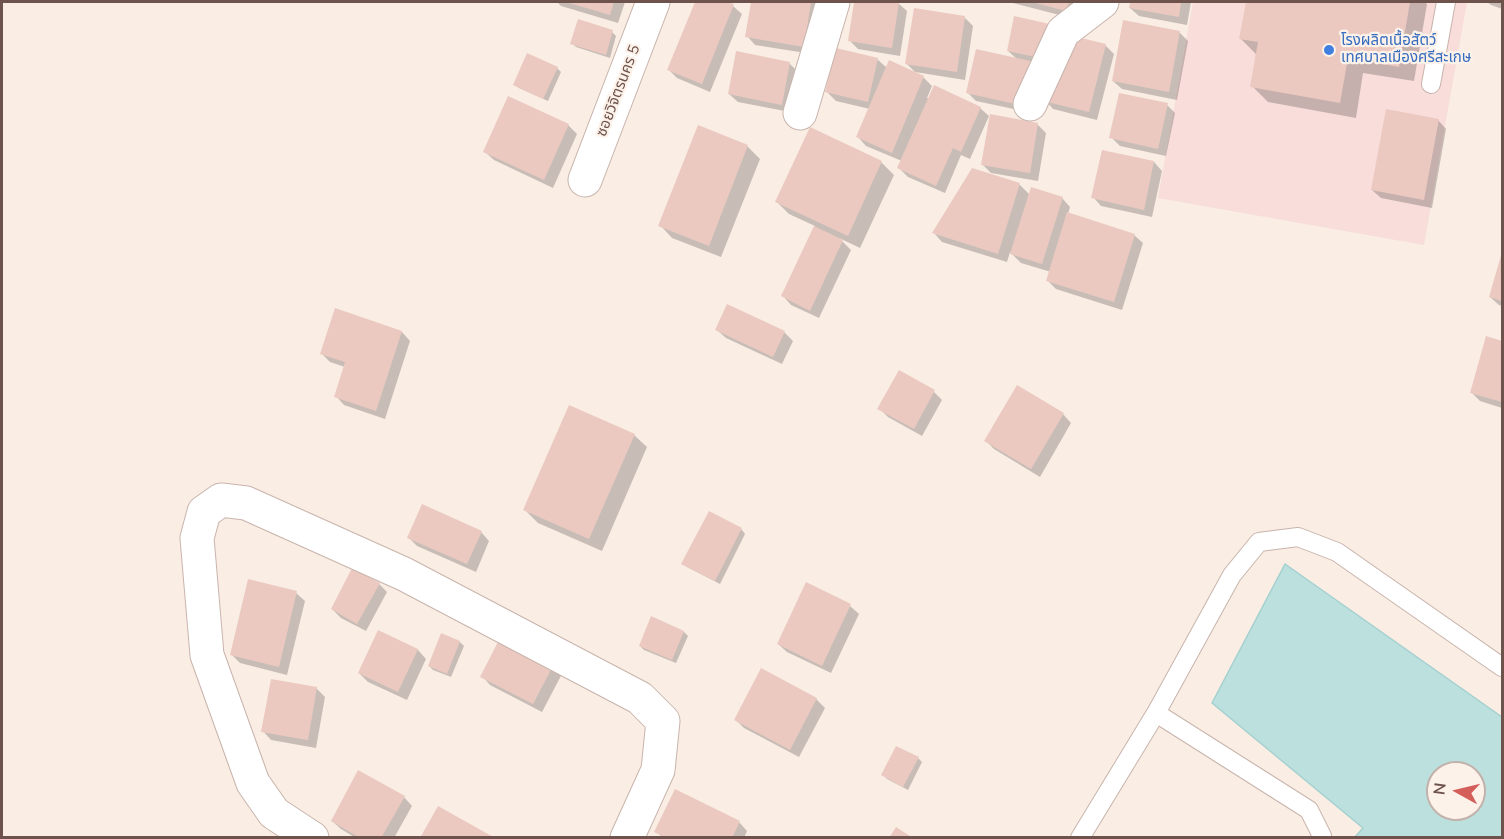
<!DOCTYPE html>
<html>
<head>
<meta charset="utf-8">
<style>
  body { margin:0 }
  #map { position:relative; width:1504px; height:839px; overflow:hidden; background:#f9ede4; font-family:"Nunito Sans",sans-serif }
  canvas { display:block }
  .frame { position:absolute; inset:0; border:3px solid #6e534d; pointer-events:none }
  .north { position:absolute; left:1426px; top:761px; width:60px; height:60px; box-sizing:border-box; background:#fcf2ea; border:2px solid #c3b2ab; border-radius:50%; rotate:278deg; font-size:16px; font-weight:700; line-height:24px; text-align:center; color:#6e534d }
  .north::after { content:''; display:block; margin:auto; width:21px; height:27px; background:#d45e59; clip-path:polygon(50% 0,100% 100%,50% 72%,0 100%) }
</style>
</head>
<body>
<div id="map">
<canvas width="1504" height="839"></canvas>
<div class="frame"></div>
<div class="north">N</div>
</div>
<script>
const ctx = document.querySelector('canvas').getContext('2d');
ctx.lineJoin = 'round';
function paint(path, color) { ctx.fillStyle = color; ctx.fill(path, 'evenodd'); }
const poly = rows => new Path2D(rows.map(r => 'M' + r).join(''));
function trace(path, color, width, dash) { ctx.strokeStyle = color; ctx.lineWidth = width; ctx.lineCap = dash ? 'butt' : 'round'; ctx.setLineDash(dash || []); ctx.stroke(path); }
function write(font, color, halo, rows, align = 'center') {
  ctx.font = font + ' "Nunito Sans","Noto Sans Thai",sans-serif'; ctx.lineWidth = 4.5; ctx.setLineDash([]); ctx.textBaseline = 'middle'; ctx.strokeStyle = halo; ctx.fillStyle = color; for (const [text, x, y, turn = 0] of rows) {
    ctx.save(); ctx.translate(x, y); ctx.rotate((+turn || 0) * Math.PI / 180); ctx.textAlign = isNaN(turn) ? turn : align; if (halo) ctx.strokeText(text, 0, 0); ctx.fillText(text, 0, 0); ctx.restore();
  }
}
const commercial = poly([
  [1193,2,1467,2,1424,245,1158,198]
]);
const water = poly([
  [1285,564,1502,717,1502,837,1355,837,1363,828,1212,703,1285,564],
  [1438,773,1474,773,1474,809,1438,809,1438,773]
]);
const shadow = poly([
  [557,2,625,2,618,23,561,6],
  [696,2,723,2,733,6,742,14,710,92,677,78,669,70],
  [752,2,817,2,812,54,755,45,747,36],
  [856,2,898,3,907,11,900,56,858,49,850,41],
  [1009,2,1079,2,1075,19],
  [1132,2,1191,2,1187,25,1139,16,1130,8],
  [1247,2,1425,2,1427,4,1414,81,1363,73,1356,118,1268,102,1252,86,1256,54,1241,39],
  [1487,2,1502,2,1502,9,1491,5],
  [965,18,973,26,965,80,915,72,907,64],
  [1015,18,1055,67,1028,62,1037,71,1028,112,976,101,968,93,1018,60,1008,51],
  [612,32,616,36,610,58,576,47,572,43],
  [1179,32,1188,41,1177,100,1122,89,1113,81],
  [1105,45,1114,54,1097,120,1053,109,1045,100],
  [877,59,887,68,923,77,932,86,927,98,980,108,989,116,970,159,961,155,945,193,908,177,899,168,902,161,866,146,858,137,870,109,836,101,827,92],
  [789,63,798,72,790,112,738,102,729,94],
  [557,68,561,72,548,101,519,88,515,85],
  [1167,105,1175,113,1166,156,1120,146,1111,137],
  [1438,120,1446,129,1432,208,1381,198,1372,190],
  [1037,124,1046,133,1038,181,991,173,983,165],
  [568,125,577,134,553,188,494,160,485,152],
  [811,129,881,162,894,175,860,248,839,238,851,250,819,318,791,305,783,296,815,226,789,214,777,202],
  [747,146,760,159,721,257,672,238,660,225],
  [1154,162,1162,171,1152,217,1101,206,1093,197],
  [973,170,1020,185,1030,195,1062,198,1070,207,1068,214,1134,235,1143,243,1122,310,1056,289,1048,281,1051,272,1021,263,1010,252,1007,262,942,242,934,233],
  [1502,255,1502,306,1499,305,1490,297],
  [717,330,784,332,793,341,782,364,726,338],
  [402,332,410,341,385,419,344,405,336,396,345,367,330,362,322,354],
  [1487,338,1502,343,1502,408,1480,401,1472,393],
  [934,392,942,400,922,436,888,417,879,408],
  [1063,414,1071,423,1040,477,994,449,986,441],
  [634,435,647,447,602,551,538,523,525,510],
  [709,513,742,530,745,534,720,584,687,567,683,564],
  [481,532,489,541,476,572,417,546,409,538],
  [379,584,387,592,366,631,341,618,332,609],
  [296,593,305,601,287,675,240,663,232,655],
  [850,606,859,614,831,673,787,652,778,644],
  [378,632,418,650,426,659,407,700,368,682,359,673],
  [684,632,688,636,676,663,644,650,640,646],
  [460,642,464,646,451,677,433,670,429,666],
  [554,663,563,672,542,712,490,685,482,676],
  [316,688,325,697,316,748,271,740,263,731],
  [816,699,825,708,799,757,744,728,736,720],
  [918,758,922,762,908,790,887,779,883,775],
  [404,797,412,806,394,838,356,838,341,829,332,821],
  [739,822,747,831,744,838,663,838,656,831]
]);
const building = poly([
  [566,2,614,2,610,15],
  [695,2,727,2,734,4,702,84,667,70],
  [751,2,811,2,804,47,745,37],
  [854,2,899,2,892,48,848,41],
  [1032,2,1069,2,1066,11],
  [1130,2,1181,2,1179,17,1129,8],
  [1246,2,1410,2,1399,67,1348,58,1340,103,1250,87,1258,42,1239,39],
  [914,8,965,16,957,72,905,64],
  [1014,16,1054,25,1046,59,1007,51],
  [578,19,613,30,606,55,570,44],
  [1123,20,1180,31,1169,92,1112,81],
  [1069,35,1106,44,1089,112,1043,101],
  [836,48,878,58,868,102,825,92],
  [976,49,1030,61,1020,105,966,93],
  [736,51,790,62,782,105,728,94],
  [527,53,558,67,543,99,513,85],
  [889,60,924,76,892,153,856,137],
  [934,85,981,107,961,152,953,148,936,186,897,168],
  [1119,93,1168,103,1158,149,1109,138],
  [508,96,569,124,544,180,483,152],
  [1386,109,1439,119,1424,200,1371,190],
  [990,114,1038,123,1030,173,981,165],
  [698,125,748,145,709,246,658,226],
  [810,127,882,161,848,236,775,202],
  [1102,150,1154,161,1144,210,1091,198],
  [972,168,1020,183,998,254,932,233],
  [1031,187,1063,197,1042,264,1010,254],
  [1067,212,1135,234,1114,302,1046,281],
  [814,226,843,240,810,311,781,296],
  [1502,252,1502,301,1489,297],
  [727,304,785,331,773,357,715,330],
  [335,308,402,331,376,411,334,397,345,362,320,354],
  [1486,336,1502,341,1502,402,1470,393],
  [899,370,935,390,914,429,877,409],
  [1017,385,1064,413,1031,469,984,441],
  [569,405,635,434,589,539,523,510],
  [422,504,482,531,467,564,407,538],
  [709,511,742,528,715,581,681,564],
  [352,568,380,583,357,624,331,609],
  [248,579,297,591,279,667,230,655],
  [806,582,851,604,822,666,777,644],
  [651,616,684,631,672,660,639,646],
  [378,630,418,649,398,692,358,673],
  [441,633,460,641,447,674,428,666],
  [502,634,555,662,533,704,480,677],
  [761,668,817,698,790,750,734,720],
  [271,679,317,687,308,740,261,732],
  [896,746,919,757,903,787,881,775],
  [358,770,405,796,381,838,360,838,331,821],
  [675,789,740,821,732,838,667,838,654,832],
  [438,806,495,838,420,838],
  [896,827,913,838,889,838]
]);
const service = poly([
  [1431,84,1446,2],
  [1156,713,1309,810,1322,836,1322,838],
  [1080,838,1156,713,1232,575,1259,542,1298,537,1337,552,1502,667]
]);
const minor = poly([
  [1030,104,1063,32,1102,2],
  [800,113,833,2],
  [585,180,653,2],
  [312,838,274,813,253,783,207,655,197,538,204,512,221,500,246,503,404,574,640,698,663,721,658,770,627,838]
]);
const markers = [
  [1329,50,6,"#3f7fe0"]
];
const shopNames = [
  ["โรงผลิตเนื้อสัตว์",1341,41],
  ["เทศบาลเมืองศรีสะเกษ",1341,58]
];
const streetNames = [
  ["ซอยวิจิตรนคร 5",619,91,-69]
];
paint(commercial, '#f8ddda');
paint(water, '#bce0de');
trace(water, '#a3d0cf', 1.5);
paint(shadow, '#0003');
paint(building, '#ebc9c0');
trace(service, '#c8b4ac', 20);
trace(minor, '#c8b4ac', 35);
trace(service, '#fff', 18);
trace(minor, '#fff', 33);
for (const [x, y, r, color] of markers) { const dot = new Path2D(); dot.arc(x, y, r, 0, 2 * Math.PI); ctx.fillStyle = color; ctx.fill(dot); trace(dot, '#fcf2ea', 2); }
write('15px', '#366cbe', '#fcf2ea', shopNames, 'left');
write('15px', '#6e534d', '#fcf2ea', streetNames);
</script>
</body>
</html>
